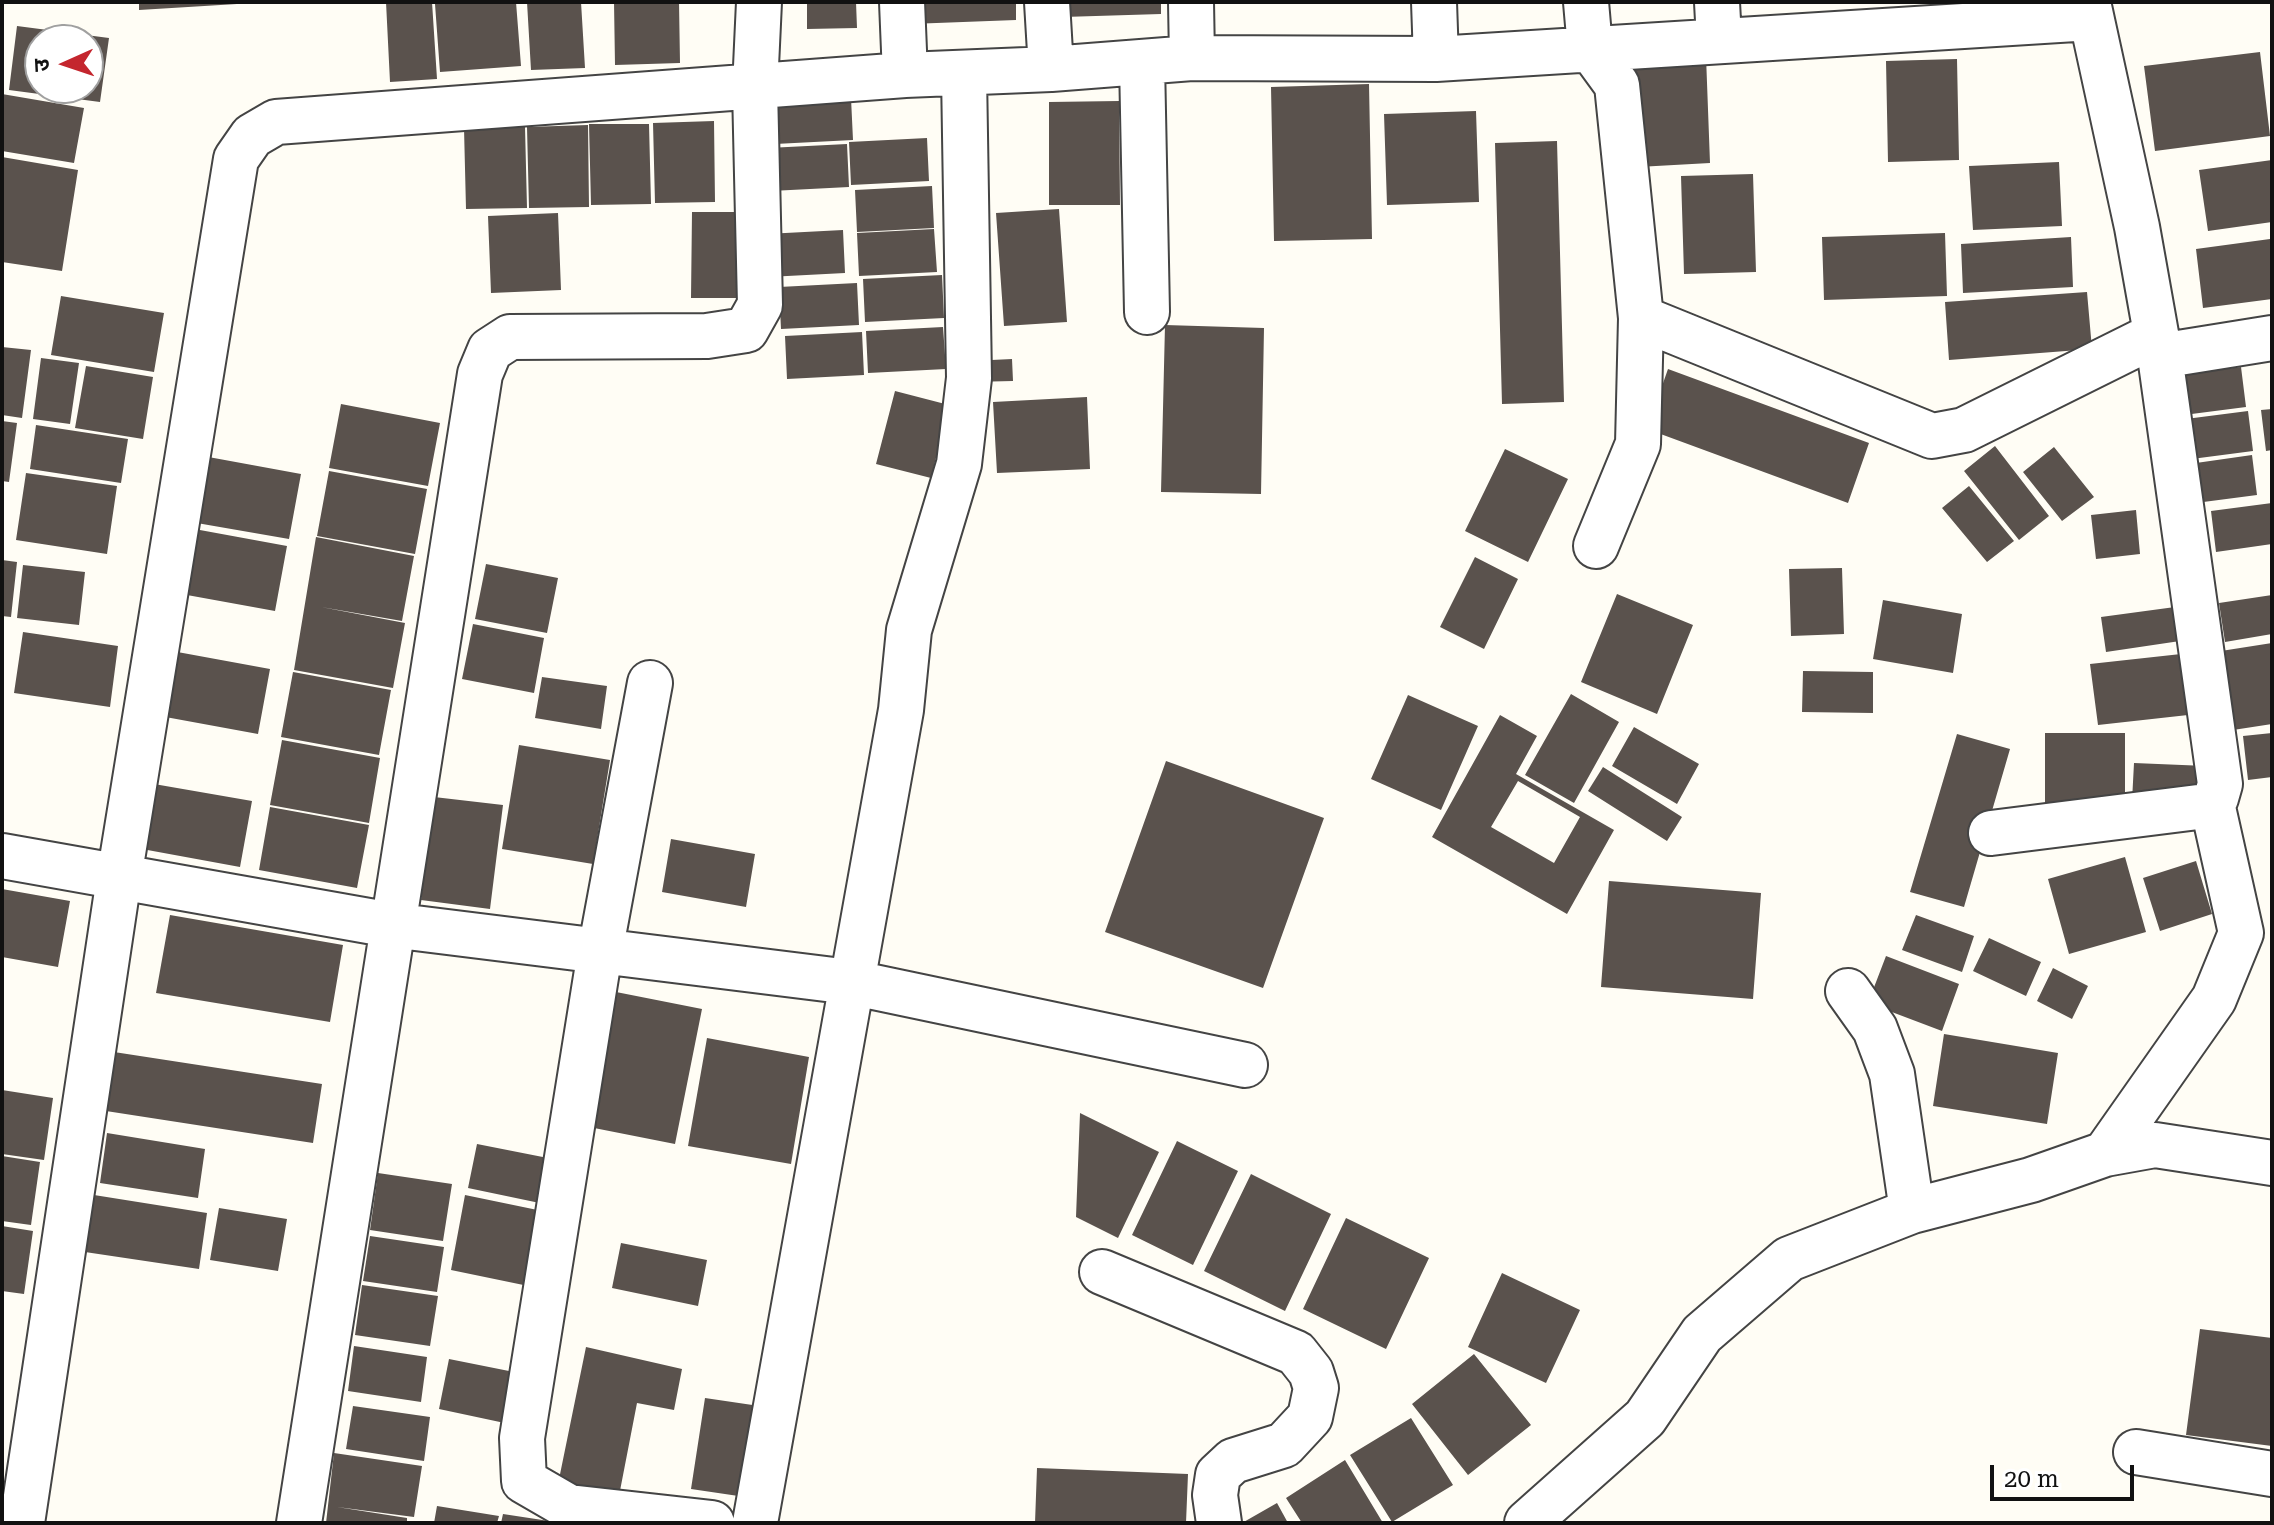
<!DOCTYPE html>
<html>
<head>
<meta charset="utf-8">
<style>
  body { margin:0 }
  #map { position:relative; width:2274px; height:1525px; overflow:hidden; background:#fffdf5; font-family:"Roboto Serif","Noto Sans Devanagari",serif }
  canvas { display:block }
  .frame { position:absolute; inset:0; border:4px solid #111; pointer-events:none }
  .north { position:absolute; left:24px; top:24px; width:80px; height:80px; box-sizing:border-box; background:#fff; border:2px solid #a0a0a0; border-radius:50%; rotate:267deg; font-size:22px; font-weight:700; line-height:32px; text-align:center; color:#111 }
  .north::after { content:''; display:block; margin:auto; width:28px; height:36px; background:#c4262e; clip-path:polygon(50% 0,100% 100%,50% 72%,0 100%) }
  .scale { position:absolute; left:1990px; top:1465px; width:144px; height:36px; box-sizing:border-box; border:4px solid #111; border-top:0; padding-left:10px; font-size:24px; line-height:28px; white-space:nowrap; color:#111; -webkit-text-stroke:6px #fff; paint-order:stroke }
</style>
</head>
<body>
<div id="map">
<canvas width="2274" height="1525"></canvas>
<div class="frame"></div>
<div class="north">उ</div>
<div class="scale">20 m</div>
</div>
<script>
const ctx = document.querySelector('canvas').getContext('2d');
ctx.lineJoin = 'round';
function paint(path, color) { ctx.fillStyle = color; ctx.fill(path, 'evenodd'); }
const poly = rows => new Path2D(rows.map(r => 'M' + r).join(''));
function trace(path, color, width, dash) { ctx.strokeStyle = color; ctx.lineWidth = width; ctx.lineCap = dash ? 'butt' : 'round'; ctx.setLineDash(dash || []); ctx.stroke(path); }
const building = poly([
  [139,2,237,2,237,4,139,10],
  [386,2,432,2,437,79,390,82],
  [516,2,521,66,440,72,435,4],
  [527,2,581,2,585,68,531,70],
  [614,2,679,2,680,63,615,65],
  [807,2,856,2,857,28,807,29],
  [909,2,1016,2,1016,20,910,24],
  [1062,2,1161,2,1161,14,1063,17],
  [17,26,109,38,100,102,9,90],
  [40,40,88,40,88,88,40,88],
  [2260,52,2270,136,2155,151,2144,66],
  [1706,56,1710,163,1638,167,1634,59],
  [1957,59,1959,160,1888,162,1886,61],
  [1369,84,1372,239,1274,241,1271,87],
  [2,94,84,108,74,163,2,151],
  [851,98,853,140,775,144,773,102],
  [1119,101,1120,205,1049,205,1049,102],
  [1476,111,1479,202,1387,205,1384,114],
  [714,121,715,202,655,203,653,123],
  [589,124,649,124,651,204,591,205],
  [588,125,589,207,529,208,527,127],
  [525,127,527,208,466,209,464,128],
  [927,138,929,181,851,185,849,142],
  [1557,141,1564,402,1502,404,1495,143],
  [847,144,849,187,771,191,768,148],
  [2,157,78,170,62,271,2,262],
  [2272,160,2272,222,2208,231,2199,170],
  [2059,162,2062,226,1973,230,1969,166],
  [1753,174,1756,272,1684,274,1681,176],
  [932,186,934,228,857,232,855,190],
  [1059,209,1067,322,1004,326,996,213],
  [692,212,750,212,750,298,691,298],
  [558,213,561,290,491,293,488,216],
  [934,229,937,272,859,276,857,233],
  [843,230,845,273,768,277,766,234],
  [1945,233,1947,296,1824,300,1822,237],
  [2071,237,2073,287,1963,293,1961,244],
  [2270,239,2272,299,2203,308,2196,249],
  [942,275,944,318,865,322,863,279],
  [857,283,859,325,781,329,779,287],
  [2087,292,2092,349,1949,360,1945,302],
  [61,296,164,313,154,372,51,355],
  [1165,325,1264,328,1261,494,1161,492],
  [943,327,946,369,868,373,866,331],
  [862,332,864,375,787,379,785,336],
  [2,347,31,350,22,418,2,415],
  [41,358,79,363,70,424,33,419],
  [1012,359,1013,381,971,382,971,361],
  [86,366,153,377,143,439,75,428],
  [2241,367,2246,407,2176,416,2171,376],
  [1668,369,1869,443,1848,503,1647,429],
  [895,391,949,405,931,478,876,464],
  [1087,397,1090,469,997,473,993,402],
  [341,404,440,423,428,486,329,468],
  [2272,409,2272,450,2266,451,2261,410],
  [2248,411,2253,451,2184,460,2178,420],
  [2,421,17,423,9,482,2,481],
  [36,425,128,439,121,483,30,469],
  [1995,446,2049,516,2019,540,1964,471],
  [2054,447,2094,497,2062,521,2023,472],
  [1505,449,1568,479,1528,562,1465,531],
  [2252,455,2257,495,2188,504,2182,465],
  [203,456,301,474,289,539,191,522],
  [329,471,427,489,415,554,317,536],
  [26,473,117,486,107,554,16,540],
  [1969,486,2014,541,1987,562,1942,508],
  [2272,503,2272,544,2216,552,2211,511],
  [2136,510,2140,554,2096,559,2091,515],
  [189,528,287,546,275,611,176,593],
  [316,537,414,556,402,621,321,607,405,623,393,688,294,670],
  [1475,557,1518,579,1484,649,1440,627],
  [2,560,17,562,11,617,2,616],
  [486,564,558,578,547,633,475,619],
  [23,565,85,572,79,625,17,618],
  [1842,568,1844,634,1791,636,1789,569],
  [1617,594,1693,625,1657,714,1581,682],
  [2272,595,2272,634,2225,642,2219,603],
  [1883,600,1962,614,1953,673,1873,659],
  [2175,607,2180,641,2106,652,2101,617],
  [473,624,544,638,534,693,462,679],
  [23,632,118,646,110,707,14,693],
  [2272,643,2272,724,2233,730,2221,651],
  [172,651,270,669,258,734,160,716],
  [2181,654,2188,715,2098,725,2090,664],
  [1803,671,1873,672,1873,713,1802,712],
  [293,672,391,690,379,755,281,737],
  [542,677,607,686,601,729,535,718],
  [1571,694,1619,722,1574,803,1525,775],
  [1408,695,1478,726,1441,810,1371,779],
  [1500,715,1537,736,1516,774,1614,830,1567,914,1432,837],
  [1518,781,1580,817,1554,863,1491,827],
  [1634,727,1699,764,1677,804,1612,766],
  [2045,733,2125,733,2125,806,2045,806],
  [2272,733,2272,777,2248,780,2243,736],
  [1957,734,2010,749,1964,907,1910,892],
  [282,740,380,758,369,823,270,805],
  [519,745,610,760,593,864,502,849],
  [1166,761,1324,818,1263,988,1105,932],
  [2134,763,2206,766,2205,804,2132,801],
  [1603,767,1682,817,1667,841,1588,791],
  [154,784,252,801,240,867,142,849],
  [434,797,503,805,490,909,421,900],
  [270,807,369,825,357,888,259,870],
  [671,839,755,854,746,907,662,892],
  [2125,857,2146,932,2069,954,2048,879],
  [2196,861,2212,914,2160,931,2143,878],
  [1609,881,1761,893,1753,999,1601,987],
  [2,889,70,901,58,967,2,957],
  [170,915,343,945,330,1022,156,993],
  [1916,915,1974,936,1962,972,1902,950],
  [1989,938,2041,962,2026,996,1973,971],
  [1886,956,1959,984,1942,1031,1868,1003],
  [2053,968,2088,986,2072,1019,2037,1001],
  [611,991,702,1009,675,1144,584,1126],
  [1944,1034,2058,1053,2047,1124,1933,1106],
  [707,1038,809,1057,791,1164,688,1146],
  [114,1052,322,1084,313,1143,106,1111],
  [2,1090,53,1098,44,1160,2,1154],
  [1080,1113,1159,1152,1118,1238,1076,1217],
  [107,1133,205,1149,198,1198,100,1183],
  [1177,1141,1238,1171,1193,1265,1132,1235],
  [477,1144,563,1161,554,1206,468,1188],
  [2,1156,40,1162,31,1225,2,1221],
  [378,1173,452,1184,443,1241,370,1230],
  [1251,1174,1331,1214,1285,1311,1204,1271],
  [94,1195,207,1213,199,1269,85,1252],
  [465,1195,552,1213,538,1288,451,1270],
  [219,1208,287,1219,278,1271,210,1260],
  [1346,1218,1429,1258,1386,1349,1303,1309],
  [2,1226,33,1231,24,1294,2,1291],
  [370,1236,444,1247,437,1292,363,1281],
  [621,1243,707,1260,698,1306,612,1288],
  [1502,1273,1580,1310,1546,1383,1468,1347],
  [362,1285,438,1296,430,1346,355,1335],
  [2200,1329,2272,1338,2272,1446,2186,1435],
  [354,1346,427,1357,421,1402,348,1391],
  [586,1347,682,1369,674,1410,637,1403,618,1501,557,1489],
  [1474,1354,1531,1425,1468,1475,1412,1404],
  [449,1359,524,1374,514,1425,439,1409],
  [705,1398,766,1407,752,1498,691,1489],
  [353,1406,430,1417,424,1461,346,1449],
  [1411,1418,1453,1485,1392,1522,1350,1455],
  [334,1453,422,1466,414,1517,337,1507,407,1518,407,1523,326,1523],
  [1345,1460,1383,1523,1302,1523,1286,1498],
  [1037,1468,1188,1474,1186,1523,1035,1523],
  [1277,1503,1288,1523,1242,1523],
  [437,1506,499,1516,497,1523,434,1523],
  [503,1514,549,1521,549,1523,501,1523]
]);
const minor = poly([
  [902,2,905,75],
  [1047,2,1051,69],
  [1191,2,1192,58],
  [1434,2,1436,59],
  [1586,2,1590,48,1617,85,1641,318,1638,444,1596,546],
  [1717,2,1719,40],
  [1142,62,1147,312],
  [1641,318,1932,436,1964,430,2155,335],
  [2160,356,2272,338],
  [650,683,600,952,522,1438,524,1481,569,1507,712,1523],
  [1991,833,2206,806,2216,798,2220,784,2160,356,2137,227,2088,2],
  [2,856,391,925,850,982,1245,1065],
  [1848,991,1875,1029,1892,1074,1912,1211],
  [2105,1154,2214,999,2241,933,2212,803],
  [1102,1272,1296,1353,1311,1372,1316,1388,1310,1417,1284,1445,1233,1461,1218,1475,1215,1495,1219,1523],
  [2136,1452,2272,1474],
  [22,1523,119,878,236,159,252,136,276,122,905,75,1051,69,1192,58,1436,59,2091,18],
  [299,1523,480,374,490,350,510,337,707,336,746,330,760,305,755,88,759,2],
  [755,1523,901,710,909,630,959,464,969,378,964,74],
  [1527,1523,1645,1418,1702,1334,1789,1259,1912,1211,2031,1180,2105,1154,2155,1145,2272,1163]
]);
paint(building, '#5a524d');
trace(minor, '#444', 48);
trace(minor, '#fff', 44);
</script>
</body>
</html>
